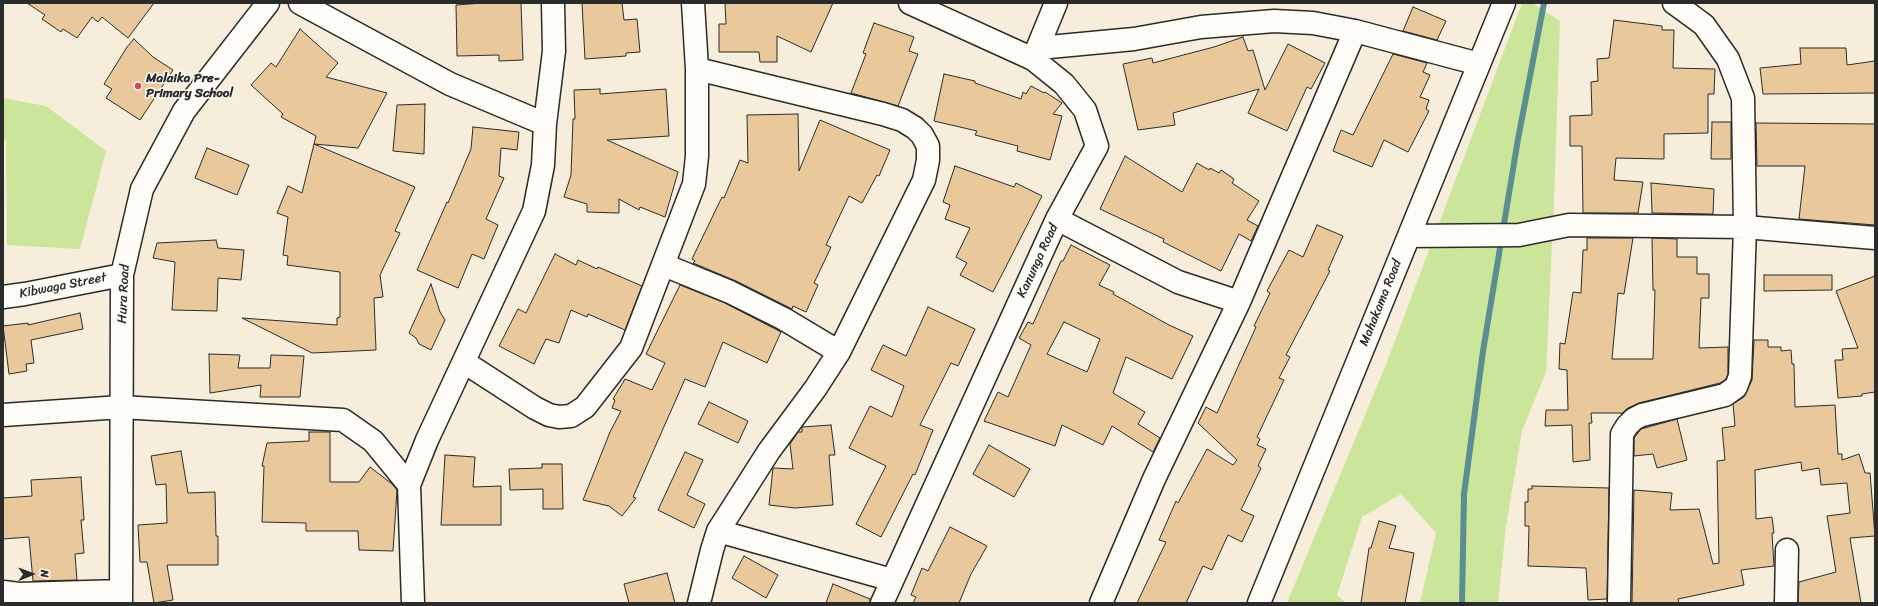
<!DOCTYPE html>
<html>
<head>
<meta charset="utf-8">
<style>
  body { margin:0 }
  #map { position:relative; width:1878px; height:606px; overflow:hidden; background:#f7eddb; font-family:Sriracha,sans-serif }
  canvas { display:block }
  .frame { position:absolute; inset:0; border:4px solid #2b2b2b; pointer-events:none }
  .north { position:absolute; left:12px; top:554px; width:40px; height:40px; -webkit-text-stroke:3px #fdfcf7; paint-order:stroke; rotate:89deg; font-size:11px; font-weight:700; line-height:16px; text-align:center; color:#2b2b2b }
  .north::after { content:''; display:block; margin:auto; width:14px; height:18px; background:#2b2b2b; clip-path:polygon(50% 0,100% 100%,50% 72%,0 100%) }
</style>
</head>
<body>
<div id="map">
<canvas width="1878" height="606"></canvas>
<div class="frame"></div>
<div class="north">N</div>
</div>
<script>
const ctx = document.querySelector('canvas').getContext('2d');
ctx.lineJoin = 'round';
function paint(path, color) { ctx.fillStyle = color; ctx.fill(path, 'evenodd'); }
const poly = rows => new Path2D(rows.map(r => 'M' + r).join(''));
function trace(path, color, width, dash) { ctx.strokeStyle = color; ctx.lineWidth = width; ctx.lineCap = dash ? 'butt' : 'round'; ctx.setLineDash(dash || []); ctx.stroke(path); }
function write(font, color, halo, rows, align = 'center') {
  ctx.font = font + ' Sriracha,sans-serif'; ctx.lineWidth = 3; ctx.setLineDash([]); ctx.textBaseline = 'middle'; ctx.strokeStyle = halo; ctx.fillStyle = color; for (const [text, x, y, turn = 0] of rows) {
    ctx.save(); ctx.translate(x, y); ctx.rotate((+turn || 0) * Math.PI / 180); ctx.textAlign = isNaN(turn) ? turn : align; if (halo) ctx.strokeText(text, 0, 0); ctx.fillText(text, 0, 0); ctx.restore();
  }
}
const green = poly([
  [1522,3,1532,3,1560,21,1554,200,1546,372,1522,431,1506,526,1498,603,1420,603,1436,533,1401,494,1362,517,1337,595,1346,603,1287,603,1387,362],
  [3,98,46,106,106,151,80,249,7,245,6,140,3,138]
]);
const stream = poly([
  [1462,603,1464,494,1483,351,1518,139,1544,3]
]);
const building = poly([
  [27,3,154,3,128,38,102,17,98,22,92,17,77,38,63,29,61,32,42,19,45,15,27,3],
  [483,3,521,3,523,60,499,61,499,55,457,56,456,5,483,3],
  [582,3,622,3,624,20,637,19,640,52,626,53,626,56,585,59,582,3],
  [725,3,833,3,811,52,777,36,777,62,760,62,759,52,719,52,719,24,726,24,725,3],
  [1413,7,1446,21,1437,40,1403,31,1413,7],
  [1614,20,1662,26,1662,30,1674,30,1673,68,1715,69,1714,94,1708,94,1708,133,1664,134,1664,159,1616,158,1614,180,1643,182,1638,213,1583,213,1582,146,1570,146,1570,116,1592,115,1591,82,1598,81,1597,59,1609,58,1614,20],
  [874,23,914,37,909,51,918,54,898,106,851,93,866,54,863,53,874,23],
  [300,29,338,63,326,77,387,93,358,148,314,144,415,187,395,231,400,233,380,275,383,297,374,298,376,350,312,353,242,318,337,325,337,318,340,317,340,272,287,265,288,256,283,255,288,217,277,213,288,186,302,193,316,136,281,117,283,114,251,85,271,63,276,67,300,29],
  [1243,37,1248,51,1253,50,1265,90,1288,44,1325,63,1311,89,1307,87,1287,131,1248,113,1259,89,1173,113,1175,125,1138,130,1123,64,1152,58,1153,63,1214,47,1243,37],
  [134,39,153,57,173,70,140,120,106,98,112,89,104,84,127,47,134,39],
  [1800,48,1846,48,1847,65,1875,61,1875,93,1763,94,1760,68,1801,64,1800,48],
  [1393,54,1427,63,1423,72,1430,75,1420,97,1429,100,1426,109,1429,111,1408,152,1384,140,1372,167,1333,151,1341,130,1353,135,1393,54],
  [944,74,975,81,975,83,1021,99,1023,92,1026,94,1031,86,1044,93,1045,92,1062,103,1053,114,1062,116,1050,160,1017,151,1018,146,975,135,977,131,934,121,944,74],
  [600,89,600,94,666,89,669,136,607,140,678,172,665,217,640,207,639,210,619,199,619,213,587,212,587,204,564,197,571,175,573,119,575,119,574,90,600,89],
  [425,104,424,154,393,151,397,105,425,104],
  [798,114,799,171,820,120,890,150,879,176,877,175,862,203,849,196,826,245,831,247,814,283,818,285,806,312,793,306,792,309,736,281,693,263,695,261,692,259,722,197,724,198,740,160,748,163,747,115,798,114],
  [1712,122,1731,122,1731,159,1711,159,1712,122],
  [1756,123,1875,124,1875,225,1799,219,1805,166,1757,166,1756,123],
  [473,127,519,132,517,150,501,148,499,176,504,178,486,219,498,225,484,259,472,254,458,288,417,270,447,202,448,203,471,149,473,127],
  [207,148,249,165,237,195,195,178,207,148],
  [1125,156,1182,192,1197,163,1209,170,1210,168,1219,173,1221,170,1234,179,1232,183,1259,201,1247,220,1258,226,1251,241,1239,234,1221,271,1163,242,1164,239,1100,209,1125,156],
  [955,166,1014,187,1016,183,1042,196,993,292,960,275,967,263,956,257,970,228,945,219,950,205,943,202,955,166],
  [1651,183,1714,189,1713,214,1652,213,1651,183],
  [1317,225,1343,236,1328,270,1330,271,1286,355,1290,357,1279,378,1284,380,1257,437,1260,439,1257,445,1266,449,1258,466,1261,468,1241,510,1254,516,1242,542,1228,535,1212,570,1203,566,1186,603,1137,603,1166,542,1159,540,1176,501,1178,503,1207,449,1233,465,1237,460,1198,423,1206,407,1217,413,1256,327,1254,326,1270,293,1267,291,1289,250,1303,257,1317,225],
  [1587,238,1633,238,1624,294,1618,293,1612,359,1653,359,1655,290,1653,290,1652,238,1677,239,1677,257,1697,257,1697,274,1709,274,1709,298,1701,298,1699,348,1728,347,1728,374,1726,379,1720,383,1639,403,1628,408,1621,414,1621,413,1591,413,1592,423,1589,423,1590,460,1573,462,1572,425,1545,426,1546,410,1568,410,1567,370,1559,369,1560,343,1565,344,1573,292,1581,293,1583,250,1587,250,1587,238],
  [216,240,218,248,244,250,241,280,218,278,217,311,172,310,175,262,153,258,157,243,216,240],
  [1071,245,1110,265,1099,285,1114,292,1113,294,1169,325,1193,336,1172,379,1126,357,1113,393,1145,412,1138,424,1160,438,1153,452,1112,426,1103,445,1062,425,1055,446,984,421,998,392,1008,397,1031,345,1019,338,1028,322,1033,324,1061,261,1063,261,1071,245],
  [1064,322,1100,339,1087,372,1047,354,1064,322],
  [555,254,576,265,578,260,597,269,598,267,642,286,625,330,588,314,587,317,571,310,559,343,546,339,534,364,499,346,518,309,526,313,555,254],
  [1764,275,1832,275,1832,290,1764,291,1764,275],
  [1875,276,1875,392,1862,394,1862,396,1838,398,1835,360,1843,360,1842,349,1858,348,1836,291,1875,276],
  [431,284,440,312,445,320,431,350,419,344,416,338,409,333,431,284],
  [680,285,725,303,781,332,767,363,723,342,705,387,685,379,633,497,636,498,622,516,609,506,583,500,610,432,621,411,612,408,615,400,613,399,625,379,652,390,665,363,646,354,680,285],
  [928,307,975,329,958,366,951,363,920,425,933,430,915,475,913,474,881,537,856,524,886,466,849,448,870,406,892,417,904,386,871,370,883,345,906,356,928,307],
  [80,313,83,329,31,340,34,363,26,364,27,371,9,374,3,326,28,323,28,325,80,313],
  [1754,340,1768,340,1768,347,1781,347,1781,351,1791,350,1792,364,1794,364,1795,407,1835,405,1838,454,1842,454,1842,460,1859,454,1865,473,1870,473,1875,536,1850,538,1861,603,1798,603,1799,582,1836,572,1827,516,1850,513,1847,483,1821,485,1819,468,1802,471,1801,462,1755,470,1756,519,1772,517,1774,533,1772,533,1774,566,1741,570,1744,585,1678,599,1679,603,1632,603,1634,490,1672,493,1670,510,1699,509,1713,564,1719,563,1717,461,1725,460,1722,428,1735,426,1733,404,1744,397,1752,380,1754,340],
  [209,354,240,355,238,368,270,368,271,355,304,356,300,397,260,397,261,385,210,393,209,354],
  [709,402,748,421,738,443,698,424,709,402],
  [1677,419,1687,460,1657,468,1653,454,1634,456,1634,438,1641,429,1677,419],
  [831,425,835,455,829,455,833,505,795,508,769,505,773,468,793,469,790,444,798,432,802,432,802,427,831,425],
  [309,432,330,432,330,482,359,482,370,467,392,484,397,490,393,551,359,550,358,531,306,531,306,523,262,522,264,466,262,466,267,443,309,441,309,432],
  [989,445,1030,469,1014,497,973,474,989,445],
  [181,451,188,493,215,492,216,536,218,536,218,565,167,565,173,600,154,603,147,562,140,562,138,525,167,523,166,484,156,485,151,456,181,451],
  [685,452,703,460,687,495,705,504,694,528,658,510,685,452],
  [445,455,475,457,473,487,501,486,501,525,441,525,445,455],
  [542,464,562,464,563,509,543,509,543,489,510,490,509,469,542,468,542,464],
  [81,477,84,520,81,520,84,553,75,554,77,580,33,581,29,537,3,539,3,498,32,496,31,480,81,477],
  [1532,486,1609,488,1607,599,1588,600,1586,568,1528,566,1529,526,1525,526,1525,502,1528,502,1528,489,1532,489,1532,486],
  [1379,521,1396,526,1389,548,1414,553,1405,603,1361,603,1369,548,1371,548,1379,521],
  [950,527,987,546,971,574,959,603,913,603,916,597,911,595,922,568,928,571,950,527],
  [744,556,778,575,766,598,732,578,744,556],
  [667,573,675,603,629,603,624,584,667,573],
  [833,584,870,599,870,603,826,603,833,584]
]);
const minor = poly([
  [300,3,450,84,545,124],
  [1039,48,1134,39,1201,27,1274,21,1313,23,1355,31,1479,64],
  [1033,59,1056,3],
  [697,69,883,114,902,120,915,128,922,135,928,146,928,160,924,180,839,352,815,389,769,451,718,531,712,550,699,603],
  [1057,219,1178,282,1239,302],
  [1409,236,1519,235,1569,225,1745,227,1875,238],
  [664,265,730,292,784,319,839,352],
  [3,297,25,294,122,275],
  [464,362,535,408,549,415,559,417,571,416,585,407,631,348,694,184,697,156,697,69,693,3],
  [3,415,121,407,343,420,373,441,409,485],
  [718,531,892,580],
  [3,592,19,594,121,591],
  [121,603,122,275,142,189,184,111,268,3],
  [413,603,409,485,427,440,534,211,543,165,545,124,554,51,553,3],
  [882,603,1057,219,1097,146,1085,110,1064,84,1033,59,910,3],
  [1101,603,1154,479,1239,302,1355,31],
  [1259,603,1504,3],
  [1619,603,1622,434,1627,426,1634,419,1642,415,1725,395,1736,387,1740,376,1745,227,1743,98,1728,59,1704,25,1674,3],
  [1786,603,1787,550]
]);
const markers = [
  [138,86,4,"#d1495b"]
];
const poiNames = [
  ["Malaika Pre-",146,79],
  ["Primary School",146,94]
];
const streetNames = [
  ["Kanunga Road",1038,261,-65],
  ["Kibwaga Street",63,286,-11],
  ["Hura Road",124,294,-87],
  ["Mahakama Road",1381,303,-68]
];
paint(green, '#cbe59b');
trace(stream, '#5c8d92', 6);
paint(building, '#e9c99b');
trace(building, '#2b2b2b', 1);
trace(minor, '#2b2b2b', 25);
trace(minor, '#fdfcf7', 22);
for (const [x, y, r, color] of markers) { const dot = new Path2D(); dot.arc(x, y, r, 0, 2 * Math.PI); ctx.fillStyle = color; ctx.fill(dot); trace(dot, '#fdfcf7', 1.5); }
write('bold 13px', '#2b2b2b', '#fdfcf7', poiNames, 'left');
write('13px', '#2b2b2b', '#fdfcf7', streetNames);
</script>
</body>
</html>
